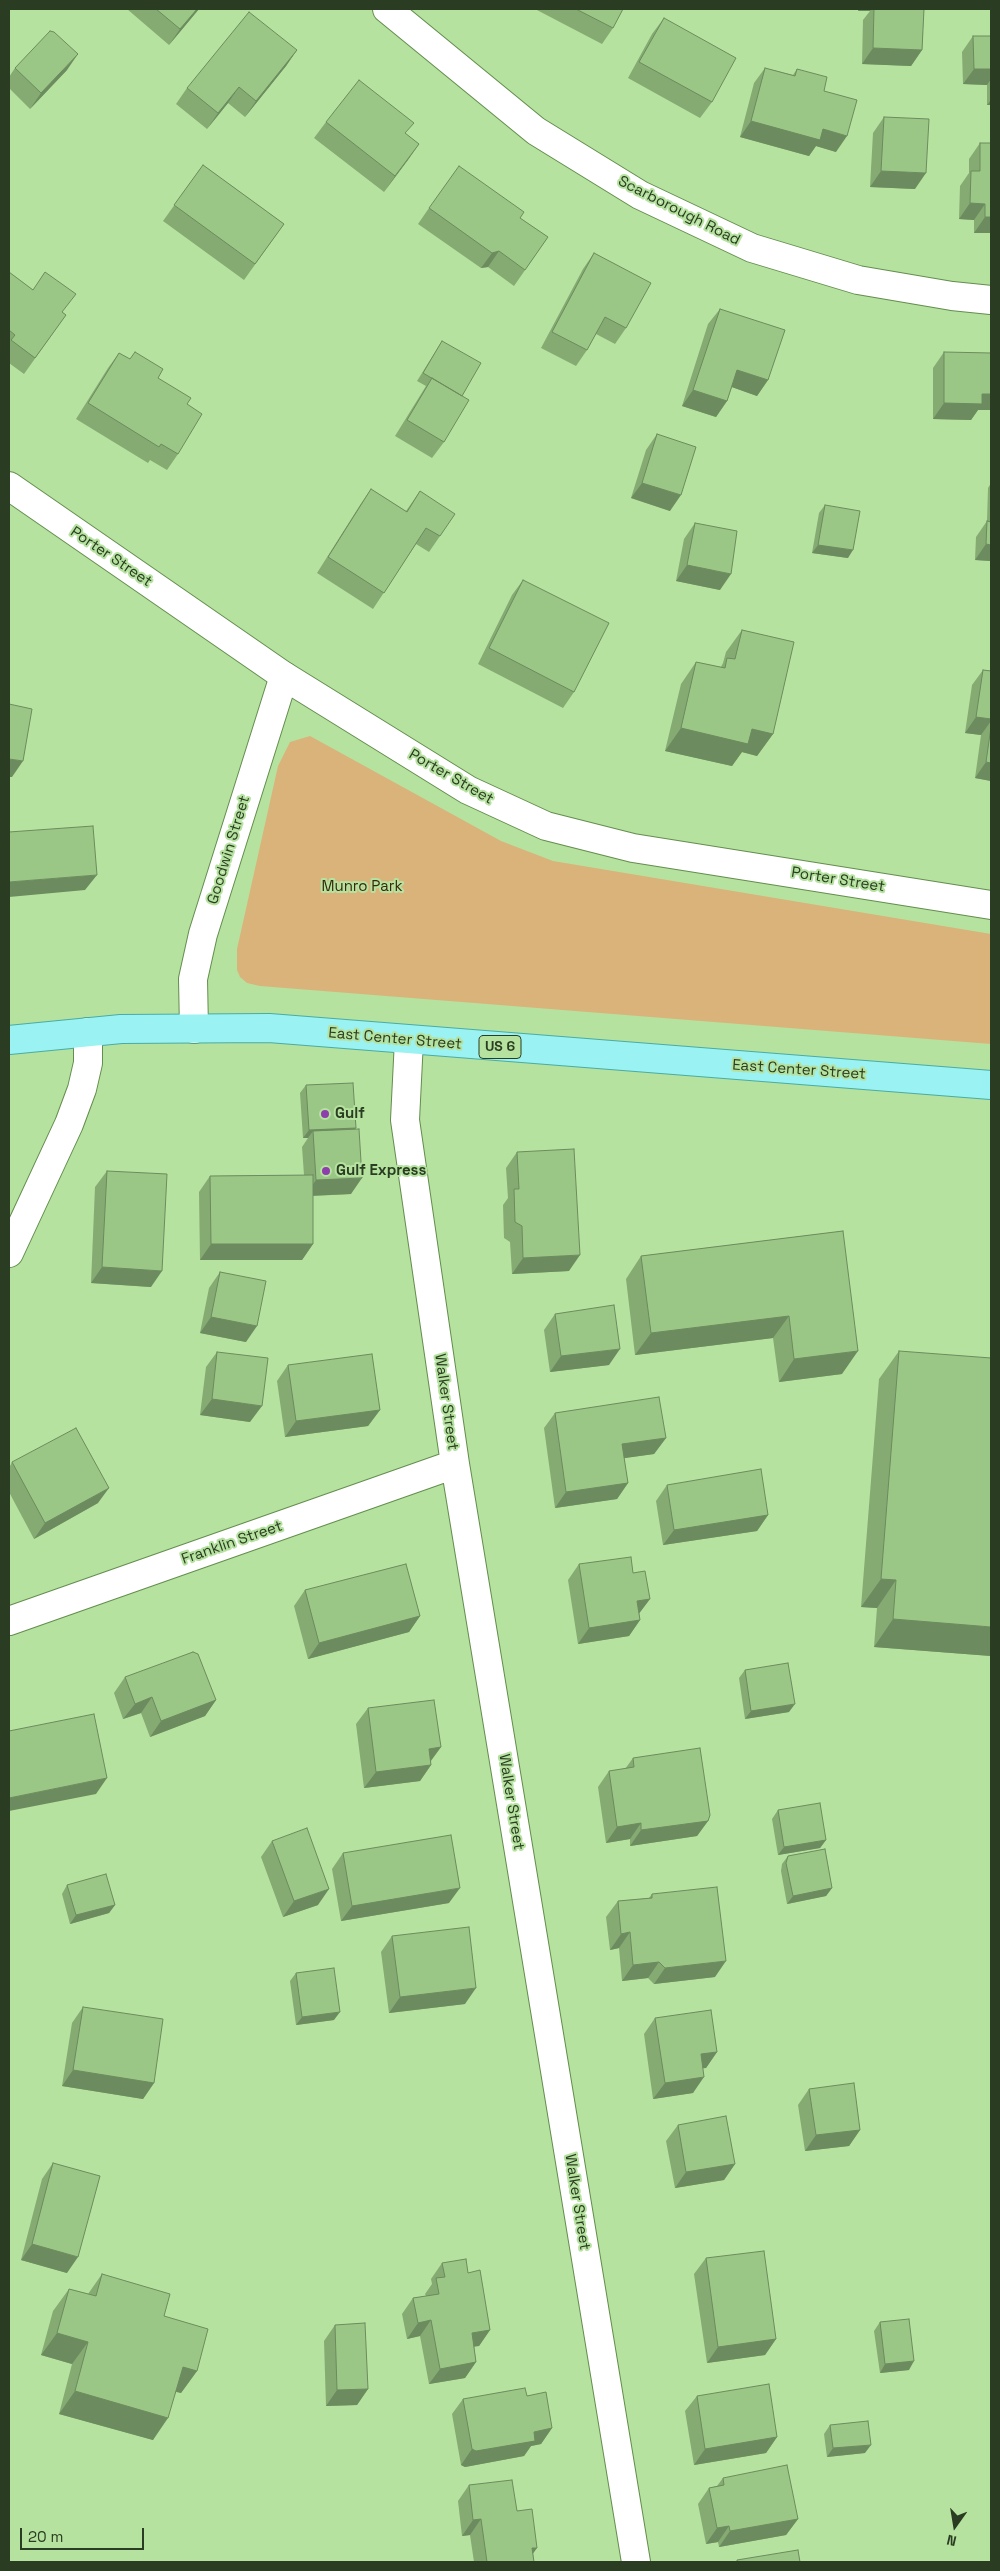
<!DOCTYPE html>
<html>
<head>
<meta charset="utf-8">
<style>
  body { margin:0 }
  #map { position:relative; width:1000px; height:2571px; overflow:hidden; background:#b5e29f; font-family:"Space Grotesk",sans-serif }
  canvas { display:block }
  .frame { position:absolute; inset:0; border:10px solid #2a3c21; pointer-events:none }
  .north { position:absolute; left:930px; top:2501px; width:50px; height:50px; -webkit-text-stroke:4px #b5e29f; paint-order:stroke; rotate:193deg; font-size:14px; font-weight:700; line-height:20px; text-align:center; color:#2a3c21 }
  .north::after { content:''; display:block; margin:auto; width:18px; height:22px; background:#2a3c21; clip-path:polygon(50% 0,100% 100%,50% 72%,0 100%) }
  .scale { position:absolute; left:20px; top:2528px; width:124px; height:22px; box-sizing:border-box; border:2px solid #2a3c21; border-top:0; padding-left:6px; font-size:15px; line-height:18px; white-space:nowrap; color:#2a3c21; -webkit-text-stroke:4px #b5e29f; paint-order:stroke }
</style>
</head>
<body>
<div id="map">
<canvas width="1000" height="2571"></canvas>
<div class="frame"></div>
<div class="north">N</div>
<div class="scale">20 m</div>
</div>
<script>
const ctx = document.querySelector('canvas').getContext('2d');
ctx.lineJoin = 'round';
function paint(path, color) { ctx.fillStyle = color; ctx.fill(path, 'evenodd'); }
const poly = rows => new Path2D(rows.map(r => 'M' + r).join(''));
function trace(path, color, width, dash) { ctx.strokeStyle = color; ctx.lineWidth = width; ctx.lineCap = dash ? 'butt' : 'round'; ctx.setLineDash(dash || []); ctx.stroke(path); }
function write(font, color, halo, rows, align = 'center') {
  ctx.font = font + ' "Space Grotesk",sans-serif'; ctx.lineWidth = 4; ctx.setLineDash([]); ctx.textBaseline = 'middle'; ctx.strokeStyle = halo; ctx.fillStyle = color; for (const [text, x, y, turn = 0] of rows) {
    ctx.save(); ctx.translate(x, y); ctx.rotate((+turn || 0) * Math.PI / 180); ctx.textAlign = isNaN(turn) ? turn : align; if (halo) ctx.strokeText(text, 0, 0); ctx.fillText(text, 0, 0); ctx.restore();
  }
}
const green = poly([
  [310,736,501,841,553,861,991,934,991,1044,260,986,247,983,240,977,237,970,237,949,278,766,290,742]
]);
const minor = poly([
  [387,9,536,131,640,195,752,248,858,280,952,296,991,300],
  [194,1029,193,979,203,934,284,676],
  [409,1040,405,1120,455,1464,636,2562],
  [9,1253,69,1124,82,1089,88,1063,88,1032],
  [9,1621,455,1464]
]);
const tertiary = poly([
  [9,486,284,676,468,790,546,826,633,848,991,905]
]);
const primary = poly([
  [9,1040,121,1029,269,1028,991,1085]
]);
const wall = poly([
  [127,9,199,9,169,45],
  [535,9,623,9,613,28,602,44],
  [858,9,924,9,922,50,911,66,862,64,863,20,870,11,858,11],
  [664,18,712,102,700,118,628,78,652,34],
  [973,36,991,36,991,105,987,105,987,85,963,84,962,52],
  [297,50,286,66,245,117,228,103,207,129,176,104,187,88],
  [15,68,67,70,30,109,9,88,9,77],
  [765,68,793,75,797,69,824,91,836,152,816,146,809,156,740,137,754,83],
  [884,117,915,189,870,187,873,133],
  [326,122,406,134,419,144,384,192,314,138],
  [980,143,991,143,991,233,974,233,974,220,959,219,960,186,969,173,969,159],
  [203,165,284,224,244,280,163,221],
  [429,208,520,218,548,237,514,286,488,267,481,268,418,224],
  [594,253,626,328,615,344,596,334,587,350,576,366,541,348,583,269],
  [9,272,66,315,24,374,9,363],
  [720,309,768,380,757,396,732,387,727,401,716,417,682,406,708,324],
  [442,341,462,396,444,442,432,458,395,436,426,386,417,381],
  [944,352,978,410,971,420,933,419,933,368],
  [119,353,158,378,187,404,178,454,167,470,150,460,148,463,76,419,108,368],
  [657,434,670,511,631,498,646,450],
  [991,483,991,561,975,560,976,537,987,521,988,488],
  [371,489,406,511,420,491,440,536,429,552,416,544,373,609,317,573,360,505],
  [825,505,848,558,812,553,819,513],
  [695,523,720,590,676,581,684,539],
  [523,580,574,692,563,708,478,664,512,595],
  [742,630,773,734,757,756,742,752,732,766,665,751,681,684,696,662,721,667,723,663,726,652],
  [983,670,991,671,991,781,975,778,981,735,965,733,972,685],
  [306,1085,355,1129,351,1194,313,1196,313,1244,302,1260,200,1260,199,1192,210,1176,304,1175,302,1147,308,1138,303,1138,300,1093],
  [517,1152,569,1271,512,1274,510,1242,504,1238,503,1205,508,1198,506,1168],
  [107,1171,151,1287,91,1283,95,1187],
  [843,1231,842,1374,779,1382,773,1338,635,1355,626,1279,641,1256],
  [220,1272,246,1342,200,1333,209,1288],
  [555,1314,609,1365,550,1372,544,1330],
  [899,1351,991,1656,874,1647,877,1608,861,1607,879,1379],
  [217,1352,250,1422,200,1415,206,1367],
  [288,1365,380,1410,368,1426,285,1437,277,1381],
  [555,1413,666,1438,654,1454,624,1458,628,1483,617,1499,555,1508,544,1428],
  [12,1462,98,1503,34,1539,9,1492,9,1468],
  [667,1485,768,1515,757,1531,663,1545,656,1501],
  [579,1564,633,1573,650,1599,639,1613,640,1620,629,1636,578,1644,568,1580],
  [305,1590,420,1616,409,1632,308,1659,294,1606],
  [745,1670,789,1712,745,1719,739,1678],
  [125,1677,216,1700,205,1716,150,1737,141,1713,123,1719,114,1693],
  [368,1708,441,1747,431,1761,431,1765,420,1781,364,1788,356,1724],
  [633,1758,708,1821,697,1836,630,1846,630,1839,606,1843,598,1787,609,1771,625,1769],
  [778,1810,826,1840,820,1848,778,1855,772,1819],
  [272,1841,318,1905,283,1917,261,1857],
  [343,1853,449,1903,341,1921,332,1869],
  [788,1856,832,1888,826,1896,787,1904,781,1871,782,1864],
  [67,1885,115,1905,109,1913,70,1924,62,1894],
  [652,1894,715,1977,654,1984,648,1978,622,1981,619,1948,610,1950,606,1917,618,1901,649,1898],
  [392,1936,465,2004,389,2013,381,1952],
  [296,1973,334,2020,296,2025,290,1981],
  [83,2007,154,2083,143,2099,62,2086,72,2023],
  [655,2018,717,2052,706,2068,702,2068,693,2093,653,2099,644,2034],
  [809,2089,860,2130,849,2146,805,2151,798,2105],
  [678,2125,735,2164,724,2180,675,2188,666,2141],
  [53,2163,67,2273,21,2260,42,2179],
  [706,2258,776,2339,765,2355,707,2363,694,2274],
  [442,2263,468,2273,490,2330,479,2346,474,2346,476,2362,465,2378,429,2384,420,2336,407,2339,402,2314,413,2298,426,2296,425,2294,432,2284,431,2279],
  [102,2274,164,2316,197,2371,181,2393,176,2392,153,2440,59,2414,72,2364,41,2355,53,2311,69,2289,88,2294],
  [880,2322,909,2370,880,2373,874,2331],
  [335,2325,368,2389,357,2405,326,2406,324,2341],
  [527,2396,552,2428,541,2444,531,2446,524,2456,465,2467,461,2465,452,2414,463,2399],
  [697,2396,777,2437,766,2453,694,2465,685,2411],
  [830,2425,865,2453,827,2457,824,2434],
  [723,2478,798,2519,786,2535,719,2547,718,2542,706,2544,698,2504,709,2488,717,2486],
  [469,2485,517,2511,533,2554,534,2562,474,2562,470,2535,462,2536,458,2501]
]);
const shadedWall = poly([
  [197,9,199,9,169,45,180,29],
  [860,9,871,9,870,11,858,11],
  [873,48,922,50,911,66,862,64],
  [297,50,286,66,245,117,256,101],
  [78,54,67,70,30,109,41,93],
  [974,69,991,69,991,79,987,85,963,84],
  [239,87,228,103,207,129,218,113],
  [991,100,991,105,987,105],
  [751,121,823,129,847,136,836,152,816,146,809,156,740,137],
  [419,144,408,160,384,192,395,176],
  [881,171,926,173,915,189,870,187],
  [970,203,985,204,974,220,959,219],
  [985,217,991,217,991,233,974,233],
  [499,251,488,267,481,268,492,253],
  [737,370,768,380,757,396,726,385],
  [693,390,727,401,716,417,682,406],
  [982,394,991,394,991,410,978,410,971,420,933,419,944,403],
  [642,483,681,495,670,511,631,498],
  [986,544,991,545,991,561,975,560],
  [818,545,853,550,848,558,812,553],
  [687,565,731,574,720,590,676,581],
  [976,717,991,719,991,721,981,735,965,733],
  [681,728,752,729,773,734,757,756,742,752,732,766,665,751],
  [9,759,23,761,12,777,9,777],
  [986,762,991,763,991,781,975,778],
  [97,875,85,890,9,897,9,882],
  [356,1128,350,1136,313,1131,308,1138,303,1138,309,1130],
  [362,1178,351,1194,305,1196,316,1180],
  [211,1244,313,1244,302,1260,200,1260],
  [580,1255,569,1271,512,1274,523,1258],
  [102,1267,162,1271,151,1287,91,1283],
  [789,1316,773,1338,635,1355,651,1333],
  [211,1317,257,1326,246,1342,200,1333],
  [620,1349,609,1365,550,1372,561,1356],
  [858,1351,842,1374,779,1382,794,1359],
  [212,1399,262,1406,250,1422,200,1415],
  [380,1410,368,1426,285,1437,296,1421],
  [666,1438,654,1454,611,1460,622,1444],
  [628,1483,617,1499,555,1508,566,1492],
  [109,1488,98,1503,34,1539,45,1523],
  [768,1515,757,1531,663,1545,674,1530],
  [881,1579,896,1580,877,1608,861,1607],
  [650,1599,638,1615,637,1601],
  [420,1616,409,1632,308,1659,319,1643],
  [893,1619,991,1627,991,1656,874,1647],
  [640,1620,629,1636,578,1644,589,1628],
  [152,1697,141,1713,123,1719,135,1704],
  [216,1700,205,1716,150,1737,161,1721],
  [795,1704,789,1712,745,1719,751,1711],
  [441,1747,429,1763,429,1749],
  [431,1765,420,1781,364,1788,376,1772],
  [107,1778,96,1794,9,1811,9,1798],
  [708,1821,697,1836,630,1846,641,1830],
  [641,1823,630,1839,606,1843,617,1827],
  [826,1840,820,1848,778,1855,784,1847],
  [460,1888,449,1903,341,1921,352,1906],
  [832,1888,826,1896,787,1904,793,1896],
  [329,1889,318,1905,283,1917,294,1901],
  [115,1905,109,1913,70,1924,76,1915],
  [630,1932,619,1948,610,1950,621,1934],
  [726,1961,715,1977,654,1984,665,1968],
  [659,1962,648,1978,622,1981,633,1965],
  [476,1988,465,2004,389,2013,400,1997],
  [340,2012,334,2020,296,2025,302,2017],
  [717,2052,706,2068,690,2070,701,2054],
  [73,2070,154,2083,143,2099,62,2086],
  [704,2077,693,2093,653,2099,665,2083],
  [860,2130,849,2146,805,2151,816,2135],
  [735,2164,724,2180,675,2188,686,2172],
  [32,2244,78,2257,67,2273,21,2260],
  [431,2320,420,2336,407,2339,418,2323],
  [490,2330,479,2346,460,2349,472,2333],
  [57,2333,88,2342,72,2364,41,2355],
  [776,2339,765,2355,707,2363,718,2347],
  [914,2361,909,2370,880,2373,885,2364],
  [476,2362,465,2378,429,2384,440,2369],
  [183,2367,197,2371,181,2393,167,2389],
  [368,2389,357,2405,326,2406,337,2390],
  [75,2391,168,2418,153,2440,59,2414],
  [552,2428,541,2444,531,2446,524,2456,465,2467,461,2465,472,2449,534,2432],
  [777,2437,766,2453,694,2465,705,2449],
  [871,2445,865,2453,827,2457,833,2448],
  [481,2519,470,2535,462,2536,473,2520],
  [798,2519,786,2535,719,2547,730,2531],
  [729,2526,718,2542,706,2544,717,2528],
  [532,2548,537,2548,527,2562]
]);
const building = poly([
  [156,9,197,9,180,29,156,9],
  [576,9,623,9,613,28,576,9],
  [874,9,924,9,922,50,873,48,874,9],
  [249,12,297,50,256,101,239,87,218,113,187,88,249,12],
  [664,18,736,58,712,102,639,62,664,18],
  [50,31,54,32,78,54,41,93,15,68,50,31],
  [973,36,991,36,991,69,974,69,973,36],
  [765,68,795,76,797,69,827,77,824,91,857,100,847,136,823,129,820,140,751,121,765,68],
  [359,80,414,123,405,133,419,144,395,176,326,122,359,80],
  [884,117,929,119,926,173,881,171,884,117],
  [980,143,991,143,991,217,985,217,985,204,970,203,971,171,980,171,980,143],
  [203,165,284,224,255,264,174,205,203,165],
  [459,166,524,212,520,218,548,237,525,270,499,251,492,253,429,208,459,166],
  [594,253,651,283,626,328,605,317,587,350,552,332,594,253],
  [9,272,33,290,45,272,76,294,62,312,66,315,35,358,11,340,15,335,9,330,9,272],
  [720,309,785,330,768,380,737,370,727,401,693,390,720,309],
  [442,341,481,363,462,396,423,373,442,341],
  [135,352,163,369,158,378,191,398,187,404,202,414,178,454,161,444,159,447,88,403,119,353,130,359,135,352],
  [944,352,991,353,991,394,982,394,982,404,944,403,944,352],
  [432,378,469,400,444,442,407,420,432,378],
  [657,434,696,447,681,495,642,483,657,434],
  [371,489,407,512,420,491,455,514,440,536,426,528,384,593,328,557,371,489],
  [825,505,860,511,853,550,818,545,825,505],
  [987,521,991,522,991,545,986,544,987,521],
  [695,523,737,531,731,574,687,565,695,523],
  [523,580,609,623,574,692,489,648,523,580],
  [742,630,794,642,773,734,752,729,748,744,681,728,696,662,725,668,727,658,735,659,742,630],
  [983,670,991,671,991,719,976,717,983,670],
  [9,704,32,709,23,761,9,759,9,704],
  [991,727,991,763,986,762,991,727],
  [93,826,97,875,9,882,9,832,93,826],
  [353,1083,356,1128,309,1130,306,1085,353,1083],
  [359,1129,362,1178,316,1180,313,1131,359,1129],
  [574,1149,580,1255,523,1258,522,1226,515,1222,514,1189,519,1189,517,1152,574,1149],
  [107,1171,167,1174,162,1271,102,1267,107,1171],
  [313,1175,313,1244,211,1244,210,1176,313,1175],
  [843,1231,858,1351,794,1359,789,1316,651,1333,641,1256,843,1231],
  [220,1272,266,1281,257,1326,211,1317,220,1272],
  [614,1305,620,1349,561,1356,555,1314,614,1305],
  [899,1351,991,1358,991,1627,893,1619,896,1580,881,1579,899,1351],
  [217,1352,268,1358,262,1406,212,1399,217,1352],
  [372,1354,380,1410,296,1421,288,1365,372,1354],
  [659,1397,666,1438,622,1444,628,1483,566,1492,555,1413,659,1397],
  [76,1428,109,1488,45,1523,12,1462,76,1428],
  [761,1469,768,1515,674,1530,667,1485,761,1469],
  [631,1557,633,1573,645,1571,650,1599,637,1601,640,1620,589,1628,579,1564,631,1557],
  [406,1564,420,1616,319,1643,305,1590,406,1564],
  [193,1652,198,1654,216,1700,161,1721,152,1697,135,1704,125,1677,193,1652],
  [788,1663,795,1704,751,1711,745,1670,788,1663],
  [434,1700,441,1747,429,1749,431,1765,376,1772,368,1708,434,1700],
  [94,1714,107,1778,9,1798,9,1731,94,1714],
  [700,1748,710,1815,708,1821,641,1830,641,1823,617,1827,609,1771,634,1767,633,1758,700,1748],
  [820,1803,826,1840,784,1847,778,1810,820,1803],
  [307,1828,329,1889,294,1901,272,1841,307,1828],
  [451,1835,460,1888,352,1906,343,1853,451,1835],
  [825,1849,832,1888,793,1896,786,1863,788,1856,825,1849],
  [106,1874,115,1905,76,1915,67,1885,106,1874],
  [717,1887,726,1961,665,1968,659,1962,633,1965,630,1932,621,1934,618,1901,652,1898,652,1894,717,1887],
  [469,1927,476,1988,400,1997,392,1936,469,1927],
  [334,1968,340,2012,302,2017,296,1973,334,1968],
  [83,2007,163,2019,154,2083,73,2070,83,2007],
  [711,2010,717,2052,701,2054,704,2077,665,2083,655,2018,711,2010],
  [854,2083,860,2130,816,2135,809,2089,854,2083],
  [726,2116,735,2164,686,2172,678,2125,726,2116],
  [53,2163,100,2176,78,2257,32,2244,53,2163],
  [764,2251,776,2339,718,2347,706,2258,764,2251],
  [466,2259,468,2273,480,2270,490,2330,472,2333,476,2362,440,2369,431,2320,418,2323,413,2298,439,2294,436,2278,445,2277,442,2263,466,2259],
  [102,2274,170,2294,164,2316,208,2329,197,2371,183,2367,168,2418,75,2391,88,2342,57,2333,69,2289,96,2296,102,2274],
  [909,2319,914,2361,885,2364,880,2322,909,2319],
  [365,2323,368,2389,337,2390,335,2325,365,2323],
  [769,2384,777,2437,705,2449,697,2396,769,2384],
  [525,2388,527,2396,546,2392,552,2428,534,2432,535,2441,476,2451,472,2449,463,2399,525,2388],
  [868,2421,871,2445,833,2448,830,2425,868,2421],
  [787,2465,798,2519,730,2531,729,2526,717,2528,709,2488,724,2485,723,2478,787,2465],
  [512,2480,517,2511,532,2509,537,2548,532,2548,534,2562,487,2562,481,2519,473,2520,469,2485,512,2480],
  [798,2550,800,2562,737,2562,737,2560,798,2550]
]);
const markers = [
  [325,1114,5,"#8e3dac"],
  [326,1171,5,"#8e3dac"]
];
const shields = [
  [500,1047,42]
];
const shieldNames = [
  ["US 6",500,1047]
];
const streetNames = [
  ["Scarborough Road",679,211,27],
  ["Porter Street",111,557,34],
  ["Porter Street",451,777,30],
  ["Goodwin Street",229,850,-73],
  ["Porter Street",838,880,9],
  ["East Center Street",395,1039,5],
  ["East Center Street",799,1070,4],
  ["Walker Street",446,1402,82],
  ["Franklin Street",232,1543,-19],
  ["Walker Street",511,1802,81],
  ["Walker Street",577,2202,81]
];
const parkNames = [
  ["Munro Park",362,887]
];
const poiNames = [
  ["Gulf",335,1114],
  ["Gulf Express",336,1171]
];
paint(green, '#dab37b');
trace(minor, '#648d4e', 30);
trace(tertiary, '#648d4e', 30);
trace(primary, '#49aca4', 30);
trace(minor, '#fff', 28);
trace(tertiary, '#fff', 28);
trace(primary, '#9bf2f2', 28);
paint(wall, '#85ab73');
paint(shadedWall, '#6c8b5e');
paint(building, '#9bc786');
trace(building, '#6c8b5e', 1);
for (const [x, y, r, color] of markers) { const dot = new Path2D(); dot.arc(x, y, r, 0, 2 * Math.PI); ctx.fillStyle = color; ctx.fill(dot); trace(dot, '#b5e29f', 2); }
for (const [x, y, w] of shields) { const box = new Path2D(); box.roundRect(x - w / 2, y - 11.5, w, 23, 4); ctx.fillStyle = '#b5e29f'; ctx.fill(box); trace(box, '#2a3c21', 1); }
write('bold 14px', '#2a3c21', null, shieldNames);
write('15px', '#2a3c21', '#b5e29f', streetNames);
write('15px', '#3a270a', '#b5e29f', parkNames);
write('bold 15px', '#2a3c21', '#b5e29f', poiNames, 'left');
</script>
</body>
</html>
